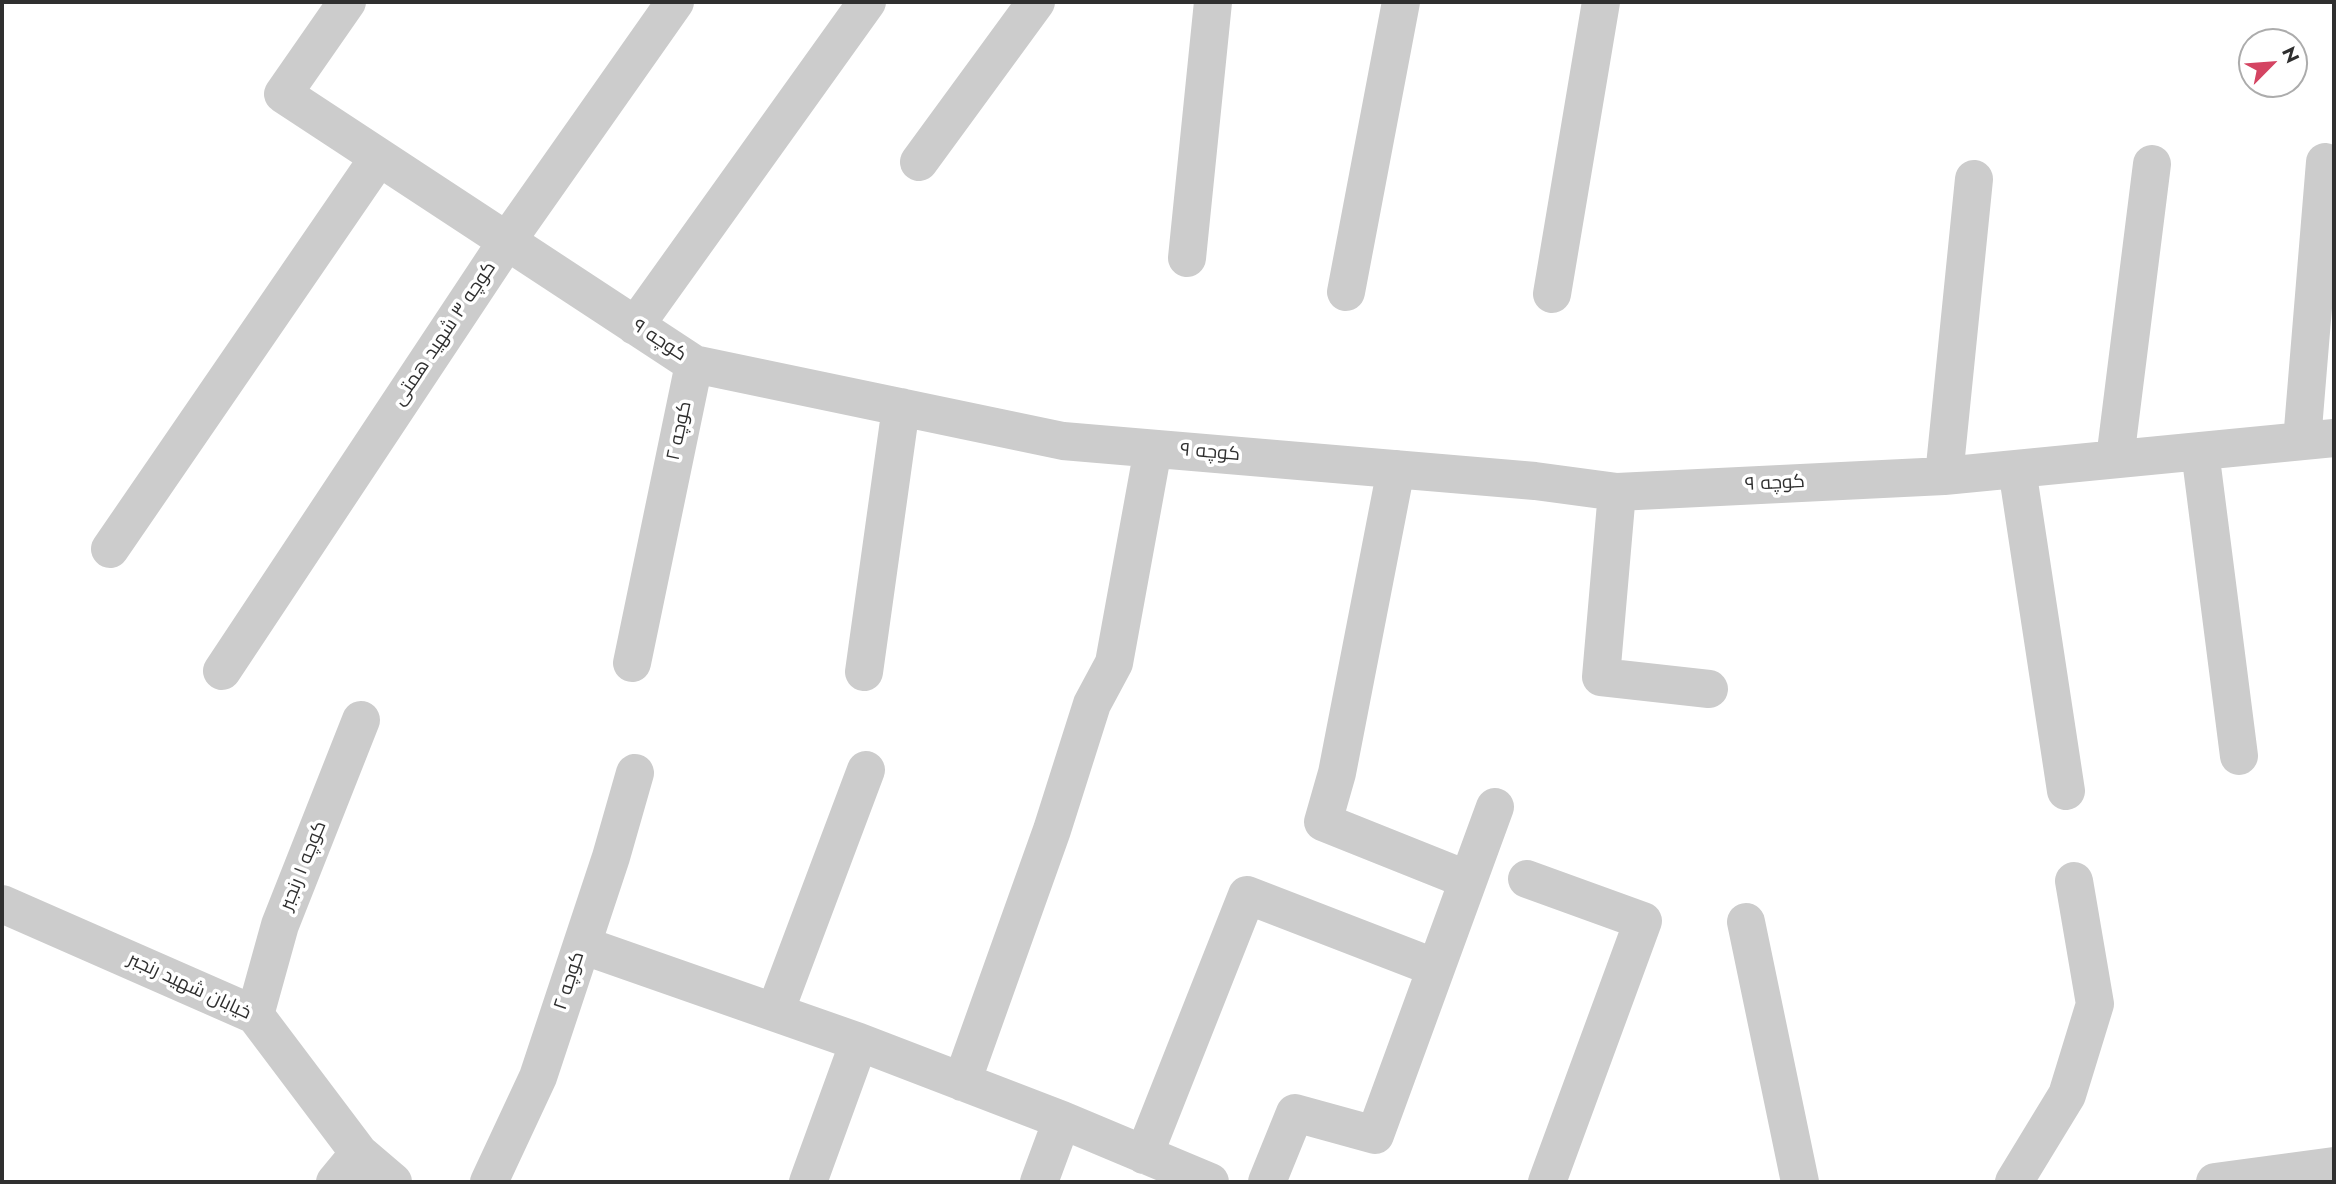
<!DOCTYPE html>
<html>
<head>
<meta charset="utf-8">
<style>
  body { margin:0 }
  #map { position:relative; width:2336px; height:1184px; overflow:hidden; background:#fff; font-family:Jost,sans-serif }
  canvas { display:block }
  .frame { position:absolute; inset:0; border:4px solid #2f2f2f; pointer-events:none }
  .north { position:absolute; left:2238px; top:28px; width:70px; height:70px; box-sizing:border-box; background:#fff; border:2px solid #acacac; border-radius:50%; rotate:65deg; font-size:19px; font-weight:700; line-height:28px; text-align:center; color:#2f2f2f }
  .north::after { content:''; display:block; margin:auto; width:24px; height:32px; background:#d44462; clip-path:polygon(50% 0,100% 100%,50% 72%,0 100%) }
</style>
</head>
<body>
<div id="map">
<canvas width="2336" height="1184"></canvas>
<div class="frame"></div>
<div class="north">N</div>
</div>
<script>
const ctx = document.querySelector('canvas').getContext('2d');
ctx.lineJoin = 'round';
const poly = rows => new Path2D(rows.map(r => 'M' + r).join(''));
function trace(path, color, width, dash) { ctx.strokeStyle = color; ctx.lineWidth = width; ctx.lineCap = dash ? 'butt' : 'round'; ctx.setLineDash(dash || []); ctx.stroke(path); }
function write(font, color, halo, rows, align = 'center') {
  ctx.font = font + ' Jost,Cairo,sans-serif'; ctx.lineWidth = 7; ctx.setLineDash([]); ctx.textBaseline = 'middle'; ctx.strokeStyle = halo; ctx.fillStyle = color; for (const [text, x, y, turn = 0] of rows) {
    ctx.save(); ctx.translate(x, y); ctx.rotate((+turn || 0) * Math.PI / 180); ctx.textAlign = isNaN(turn) ? turn : align; if (halo) ctx.strokeText(text, 0, 0); ctx.fillText(text, 0, 0); ctx.restore();
  }
}
const minor = poly([
  [347,2,283,94,694,364,1063,441,1535,481,1617,492,1944,476,2334,438],
  [919,162,1036,2],
  [1187,258,1213,2],
  [1346,292,1401,2],
  [1552,294,1601,2],
  [635,326,867,2],
  [2302,441,2325,162],
  [2200,451,2239,756],
  [2115,459,2152,164],
  [1396,469,1337,773,1323,822,1468,880],
  [2017,469,2066,791],
  [1944,476,1974,179],
  [1617,492,1601,677,1709,689],
  [110,549,379,157],
  [632,663,694,364],
  [222,671,507,241,675,2],
  [864,672,901,407],
  [1527,879,1643,921,1547,1182],
  [2,904,255,1015,359,1153,393,1182],
  [1746,922,1800,1182],
  [582,945,859,1042,1062,1120,1210,1182],
  [775,1012,866,770],
  [255,1015,280,925,361,720],
  [962,1082,1052,830,1092,704,1114,663,1153,449],
  [1144,1155,1247,895,1436,968],
  [335,1182,359,1153],
  [489,1182,538,1077,611,857,635,773],
  [808,1182,859,1042],
  [1039,1182,1062,1120],
  [1267,1182,1295,1113,1375,1135,1495,807],
  [2014,1182,2067,1095,2095,1004,2074,881],
  [2215,1182,2334,1166]
]);
const streetNames = [
  ["کوچه ۳ شهید همتی",445,334,-56],
  ["کوچه ۹",659,341,33],
  ["کوچه ۲",680,431,-78],
  ["کوچه ۹",1210,453,5],
  ["کوچه ۹",1775,484,-3],
  ["کوچه ۱ رنجبر",304,866,-68],
  ["کوچه ۲",570,981,-72],
  ["خیابان شهید رنجبر",189,987,25]
];
trace(minor, '#ccc', 38);
write('19px', '#2f2f2f', '#fff', streetNames);
</script>
</body>
</html>
